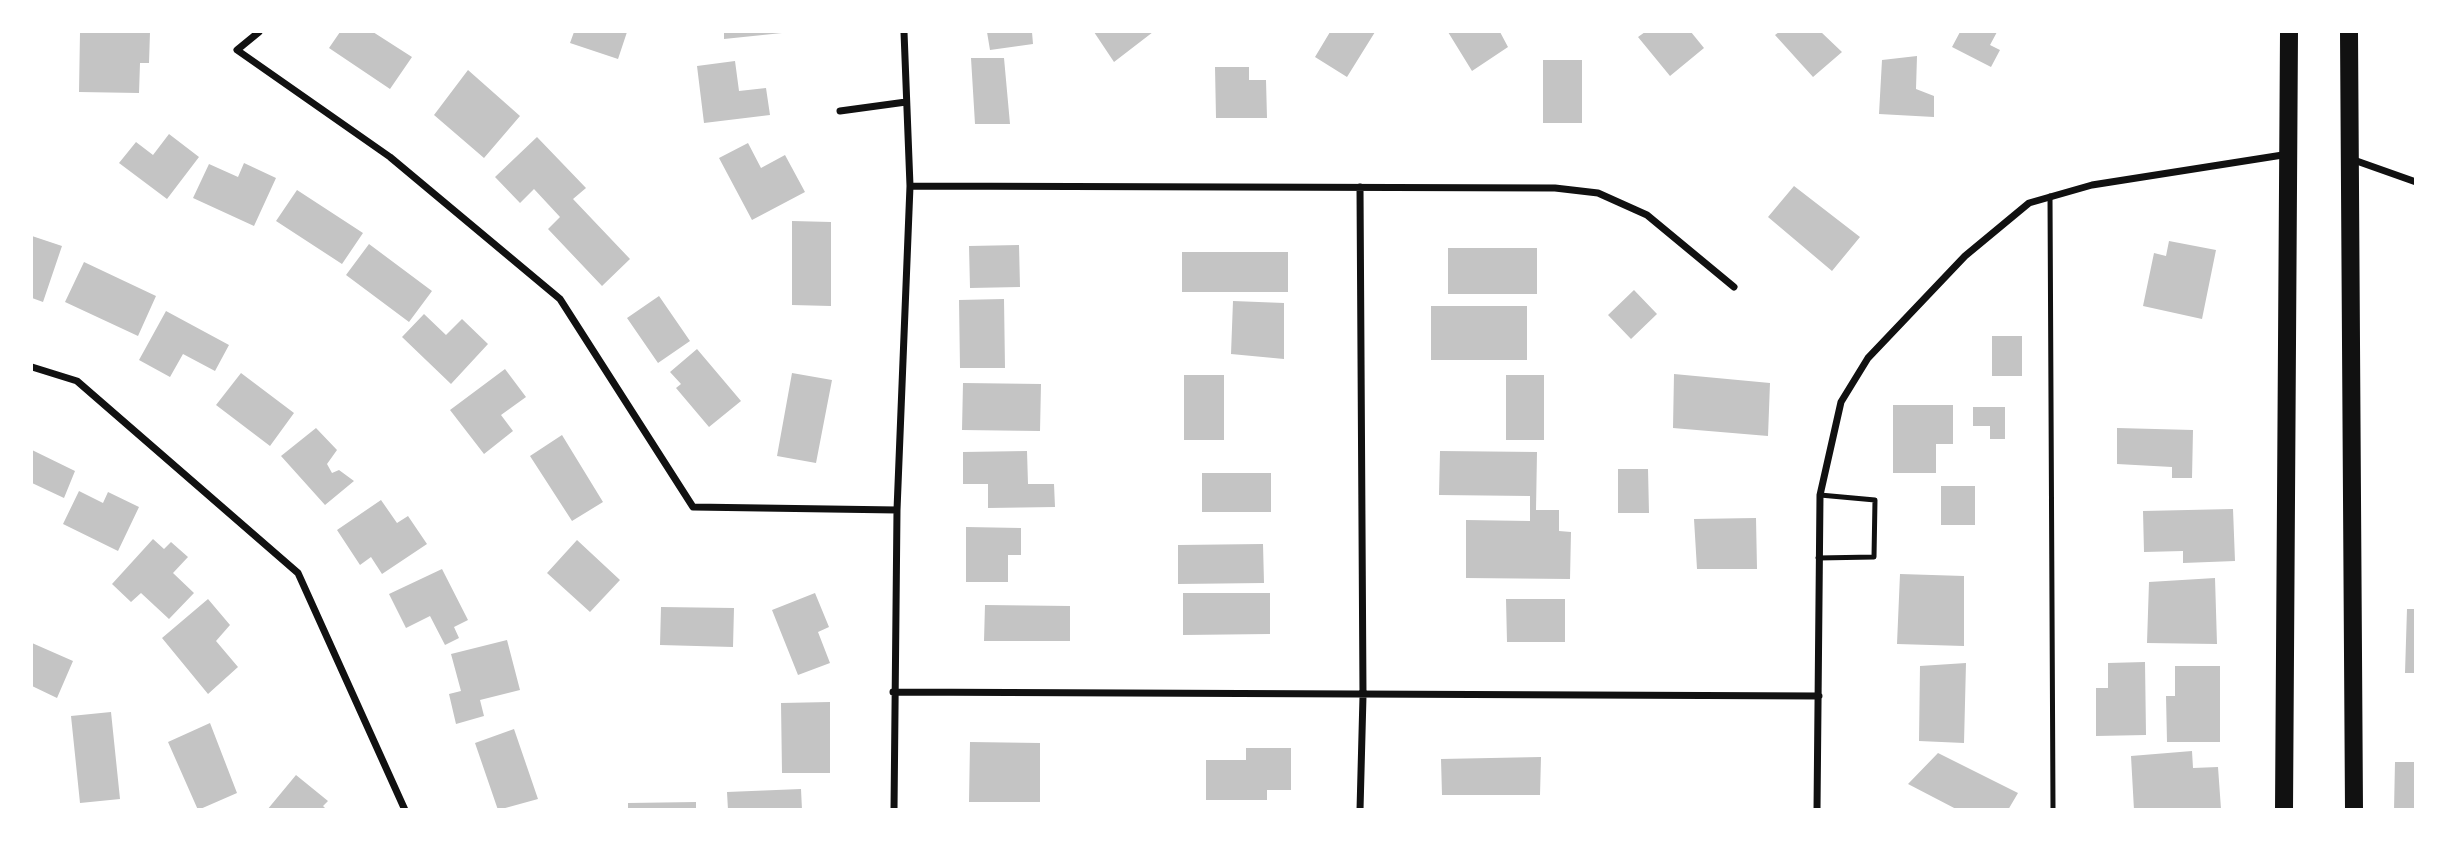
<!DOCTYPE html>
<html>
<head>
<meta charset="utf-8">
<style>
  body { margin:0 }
  #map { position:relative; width:2447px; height:841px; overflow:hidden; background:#fff; font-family:Inter,sans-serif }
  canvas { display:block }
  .frame { position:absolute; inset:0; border:33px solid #fff; pointer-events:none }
</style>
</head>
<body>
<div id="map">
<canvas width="2447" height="841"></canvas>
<div class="frame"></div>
</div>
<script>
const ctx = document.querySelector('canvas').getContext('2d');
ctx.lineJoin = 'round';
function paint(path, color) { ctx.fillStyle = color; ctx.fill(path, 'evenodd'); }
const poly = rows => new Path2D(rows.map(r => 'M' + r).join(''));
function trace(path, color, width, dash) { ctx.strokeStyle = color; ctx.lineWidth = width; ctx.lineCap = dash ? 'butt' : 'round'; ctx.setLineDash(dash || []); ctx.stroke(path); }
const building = poly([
  [80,32,150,32,149,63,140,63,139,93,79,92],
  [340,32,373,32,412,57,390,89,329,48],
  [574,32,627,32,618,59,570,43],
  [724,32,782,32,782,33,724,39],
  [987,32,1032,32,1033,44,990,50],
  [1094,32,1153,32,1114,62],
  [1330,32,1375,32,1347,77,1315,57],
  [1448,32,1500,32,1508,47,1472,71],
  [1645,32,1691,32,1704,48,1670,76,1638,37],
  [1779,32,1821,32,1842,52,1813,77,1775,35],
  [1960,32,1997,32,1990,45,2000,50,1991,67,1952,47],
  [1917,56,1916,89,1934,96,1934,117,1879,114,1882,60],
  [971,58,1004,58,1010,124,975,124],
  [1543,60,1582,60,1582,123,1543,123],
  [735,61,739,91,766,88,770,115,704,123,697,66],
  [1215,67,1249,67,1249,80,1266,80,1267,118,1216,118],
  [468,70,520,116,484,158,434,115],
  [169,134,199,157,167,199,119,163,136,142,153,155],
  [537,137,586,188,573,199,630,259,602,286,548,229,560,217,534,189,520,203,495,177],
  [748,143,761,168,785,155,805,192,752,220,719,158],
  [244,163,276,178,254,226,193,198,209,164,238,177],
  [1794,186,1860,237,1832,271,1768,217],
  [297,190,363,233,342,264,276,221],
  [792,221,831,222,831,306,792,305],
  [32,236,62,246,43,302,32,298],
  [2169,241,2216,250,2202,319,2143,306,2154,253,2166,256],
  [369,244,432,291,409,322,346,275],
  [1019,245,1020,287,970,288,969,246],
  [1448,248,1537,248,1537,294,1448,294],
  [1182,252,1288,252,1288,292,1182,292],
  [84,262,156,296,138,336,65,302],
  [1634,290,1657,314,1631,339,1608,315],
  [659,296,690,341,658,363,627,318],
  [1004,299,1005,368,960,368,959,300],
  [1233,301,1284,303,1284,359,1231,354],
  [1431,306,1527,306,1527,360,1431,360],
  [166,311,229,345,215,371,183,354,170,377,139,360],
  [424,314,446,335,462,319,488,344,451,384,402,337],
  [1992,336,2022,336,2022,376,1992,376],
  [697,349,741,401,709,427,676,388,681,384,670,372],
  [505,369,526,397,501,415,513,431,484,454,450,410],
  [241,373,294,413,270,446,216,405],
  [792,373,832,380,816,463,777,456],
  [1674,374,1770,383,1768,436,1673,428],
  [1184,375,1224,375,1224,440,1184,440],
  [1506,375,1544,375,1544,440,1506,440],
  [963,383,1041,384,1040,431,962,430],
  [1893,405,1953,405,1953,444,1936,444,1936,473,1893,473],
  [1973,407,2005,407,2005,439,1990,439,1990,426,1973,426],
  [316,428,337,450,327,464,332,473,339,470,354,481,325,505,281,456],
  [2117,428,2193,430,2192,478,2172,478,2172,467,2117,464],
  [562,435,603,502,572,521,530,456],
  [32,450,75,471,64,498,32,483],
  [1027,451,1028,484,1054,484,1055,507,988,508,988,484,963,484,963,452],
  [1440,451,1537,452,1536,510,1559,510,1559,531,1571,532,1570,579,1466,578,1466,520,1530,521,1530,496,1439,495],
  [1618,469,1648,469,1649,513,1618,513],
  [1202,473,1271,473,1271,512,1202,512],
  [1941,486,1975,486,1975,525,1941,525],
  [79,491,103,503,108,492,139,507,118,551,63,524],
  [381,500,397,523,408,516,427,544,382,574,371,557,360,565,337,530],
  [2233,509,2235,561,2183,563,2183,551,2144,552,2143,511],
  [1756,518,1757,569,1697,569,1694,519],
  [966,527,1021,528,1021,555,1008,555,1008,582,966,582],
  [153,539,164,549,171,542,188,557,173,573,194,593,169,619,141,593,131,602,112,584],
  [577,540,620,580,590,612,547,573],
  [1263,544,1264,583,1178,584,1178,545],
  [442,569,468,620,454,627,459,638,445,645,430,616,406,628,389,594],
  [1900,574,1964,576,1964,646,1897,644],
  [2215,578,2217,644,2147,643,2149,582],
  [815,593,829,627,818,632,830,663,798,675,772,610],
  [1183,593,1270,593,1270,634,1183,635],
  [208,599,230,625,216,641,238,667,208,694,162,638],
  [1506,599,1565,599,1565,642,1507,642],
  [985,605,1070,606,1070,641,984,641],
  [661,607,734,608,733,647,660,645],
  [2407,609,2416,609,2416,673,2405,673],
  [507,640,520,690,480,700,484,716,456,724,449,694,461,691,451,654],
  [32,643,73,661,57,698,32,686],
  [2145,662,2146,735,2096,736,2096,688,2108,688,2108,663],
  [1966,663,1964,743,1919,741,1920,666],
  [2175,666,2220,666,2220,742,2167,742,2166,696,2175,696],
  [830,702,830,773,782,773,781,703],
  [111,712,120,799,80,803,71,716],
  [210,723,237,793,198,810,168,742],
  [514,729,538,799,498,810,475,743],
  [970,742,1040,743,1040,802,969,802],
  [1246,748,1291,748,1291,790,1267,790,1267,800,1206,800,1206,760,1246,760],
  [2192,751,2193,768,2218,767,2221,809,2134,810,2131,756],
  [1938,753,2018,793,2008,810,1958,810,1908,784],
  [1541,757,1540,795,1442,795,1441,759],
  [2395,762,2416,762,2416,810,2394,810],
  [296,775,328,801,323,806,327,810,267,810],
  [801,789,802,810,728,810,727,792],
  [696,802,696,810,628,810,628,803]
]);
const service = poly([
  [2050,196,2053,810],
  [1818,558,1874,557,1875,500,1820,495]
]);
const minor = poly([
  [259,32,237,50,390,157,560,299,693,507,897,510],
  [840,111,906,102],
  [2351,159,2416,182],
  [910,186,1555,188,1598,193,1647,215,1734,287],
  [1360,187,1363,696,1360,810],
  [32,367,77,381,298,573,405,810],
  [893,692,1819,696],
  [894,810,897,510,910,186,904,32],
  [1817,810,1820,495,1841,402,1868,358,1965,256,2029,203,2092,185,2289,154]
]);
const primary = poly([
  [2349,32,2354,810],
  [2284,810,2289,32]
]);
paint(building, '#c4c4c4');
trace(service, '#111', 5);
trace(minor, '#111', 7);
trace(primary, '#111', 18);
</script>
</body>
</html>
